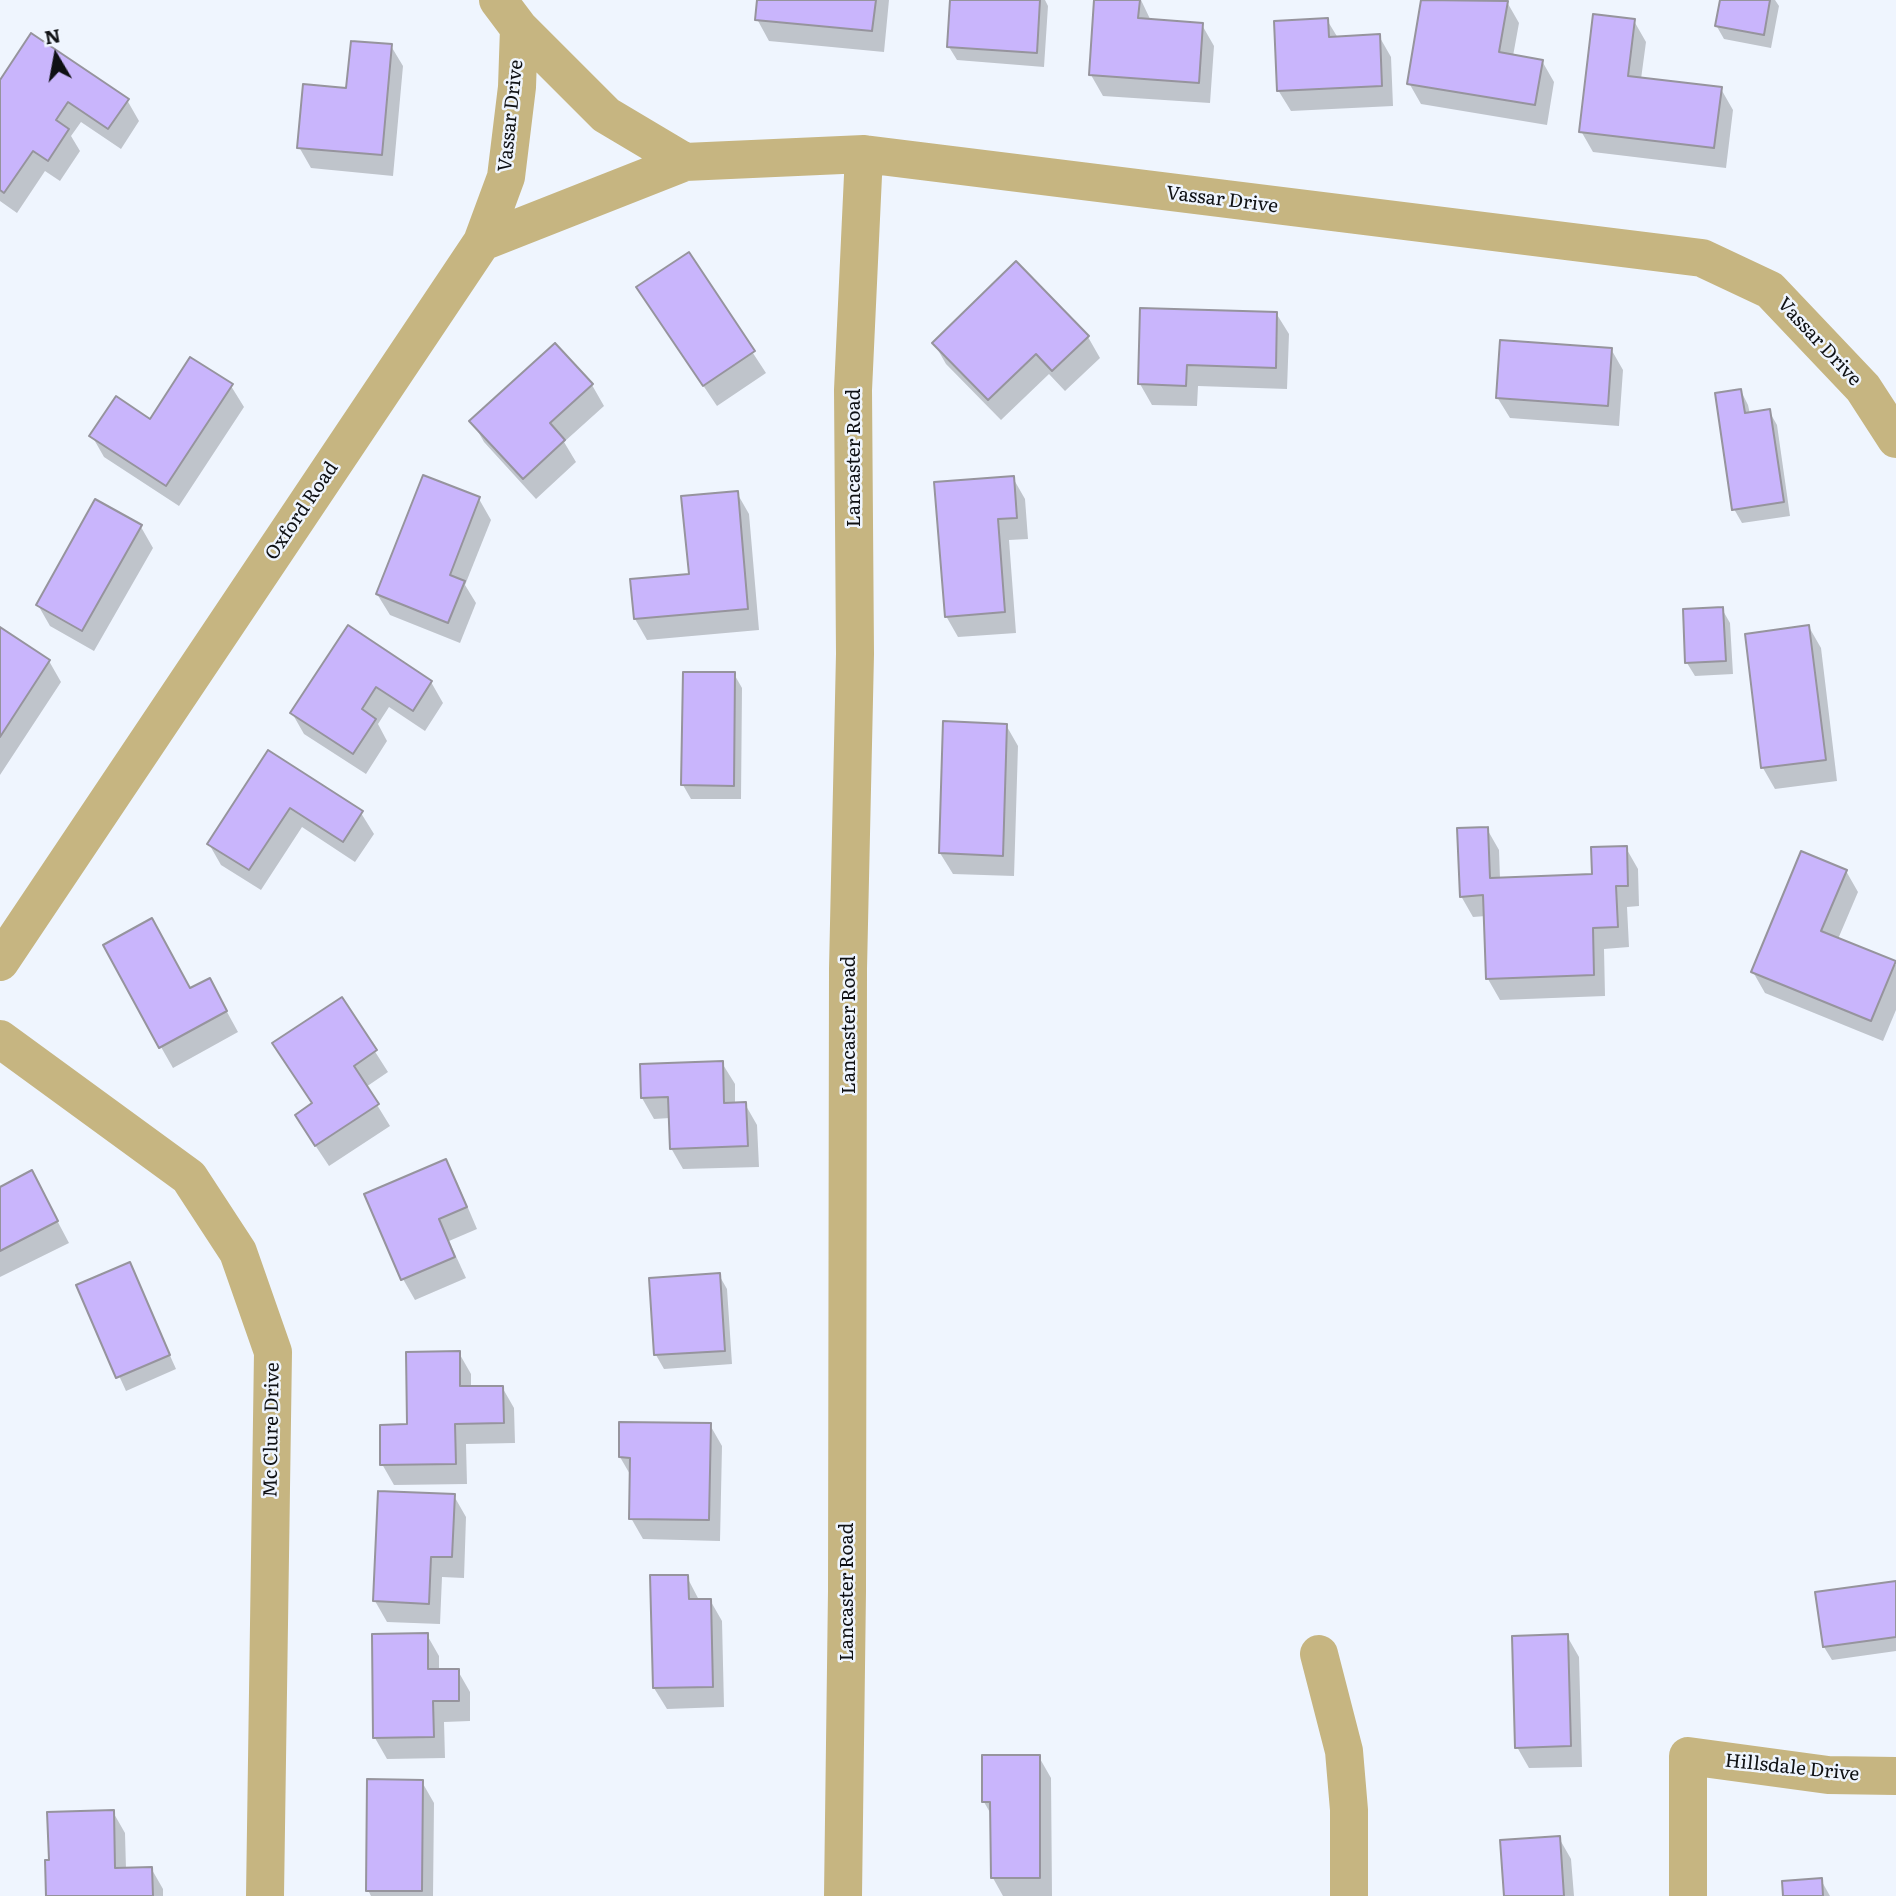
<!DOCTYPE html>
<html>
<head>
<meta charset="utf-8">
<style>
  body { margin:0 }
  #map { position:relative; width:1896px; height:1896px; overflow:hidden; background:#eff5fe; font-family:Literata,serif }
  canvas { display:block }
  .north { position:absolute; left:21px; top:21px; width:70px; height:70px; -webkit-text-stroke:5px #eff5fe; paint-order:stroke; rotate:350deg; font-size:19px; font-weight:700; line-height:28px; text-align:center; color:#0f1114 }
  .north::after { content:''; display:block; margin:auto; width:24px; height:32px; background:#0f1114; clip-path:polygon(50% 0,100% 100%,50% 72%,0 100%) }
</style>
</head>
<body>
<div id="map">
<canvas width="1896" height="1896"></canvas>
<div class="north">N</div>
</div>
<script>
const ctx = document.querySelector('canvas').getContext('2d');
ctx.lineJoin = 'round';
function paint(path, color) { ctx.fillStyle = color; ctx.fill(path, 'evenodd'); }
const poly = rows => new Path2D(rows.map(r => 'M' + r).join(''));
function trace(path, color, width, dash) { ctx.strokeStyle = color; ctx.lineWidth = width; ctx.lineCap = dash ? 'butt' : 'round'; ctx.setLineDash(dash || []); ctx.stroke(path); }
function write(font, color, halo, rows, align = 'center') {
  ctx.font = font + ' Literata,serif'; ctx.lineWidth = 5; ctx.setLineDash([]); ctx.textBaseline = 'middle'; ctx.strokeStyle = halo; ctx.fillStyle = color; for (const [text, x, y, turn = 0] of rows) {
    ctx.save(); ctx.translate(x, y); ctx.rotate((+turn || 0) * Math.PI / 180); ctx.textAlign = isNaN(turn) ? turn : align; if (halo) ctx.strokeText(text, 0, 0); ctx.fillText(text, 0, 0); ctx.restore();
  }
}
const shadow = poly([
  [759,0,889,0,884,52,769,41,757,19],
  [952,0,1045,0,1048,6,1044,67,957,60,949,47],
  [1096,0,1141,0,1151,21,1202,25,1214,46,1210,103,1103,96,1091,75],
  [1423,0,1494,0,1507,2,1519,23,1513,56,1542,61,1554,82,1547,125,1421,104,1409,83],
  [1721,0,1775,0,1779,6,1771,48,1724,39,1716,25],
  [1327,20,1338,38,1379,36,1391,57,1393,106,1291,111,1278,90],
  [1634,21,1646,42,1641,79,1721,89,1733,110,1726,168,1593,152,1581,131],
  [391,46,403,66,393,176,311,168,299,147],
  [0,83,127,100,139,121,121,149,81,122,71,136,80,151,60,181,45,171,17,213,0,201],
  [688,254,766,373,717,406,651,308],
  [1276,313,1289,334,1287,389,1198,386,1197,406,1152,405,1140,384],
  [1088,337,1100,358,1065,391,1049,374,1001,420,946,364,934,343],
  [1611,349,1623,370,1619,426,1510,418,1497,397],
  [592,385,604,406,564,442,576,462,536,499,484,442,472,421],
  [231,386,244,407,179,506,104,457,92,436,150,421],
  [1741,391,1748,405,1750,414,1769,411,1777,425,1790,516,1742,523,1734,509],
  [1013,478,1025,499,1028,539,1009,540,1016,633,958,637,946,616],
  [737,493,749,514,759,630,647,640,635,619,690,576],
  [479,499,491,520,465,585,476,603,460,643,390,615,377,594],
  [96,502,141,527,153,548,94,651,50,626,38,605],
  [1722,609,1730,623,1733,674,1695,676,1687,663],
  [1809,627,1821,648,1837,781,1775,789,1763,768],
  [348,628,431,682,443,703,425,731,389,707,378,724,387,741,366,774,304,734,292,713],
  [0,629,49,661,61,682,0,775],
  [734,674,742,688,741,799,691,799,683,785],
  [1006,725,1018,746,1014,876,953,874,940,853],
  [269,753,361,813,374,834,355,862,302,827,261,890,221,865,209,844],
  [1487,829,1499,850,1500,879,1594,875,1626,848,1638,869,1639,906,1627,907,1629,947,1604,949,1605,996,1500,1000,1488,979,1486,916,1473,917,1461,896],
  [1846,871,1858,892,1838,939,1896,965,1896,1010,1883,1041,1765,993,1753,972],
  [190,990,221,1001,238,1032,173,1068,161,1047],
  [342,1000,388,1072,366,1087,390,1126,329,1166,309,1136,313,1104],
  [722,1063,735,1084,735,1104,745,1104,757,1125,759,1167,683,1169,671,1148,670,1118,654,1119,642,1098],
  [445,1161,457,1182,477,1229,449,1241,466,1278,415,1300,403,1279],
  [0,1189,43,1194,69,1243,0,1277],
  [129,1264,176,1369,126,1391,78,1286],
  [719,1275,727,1289,732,1364,664,1369,656,1355],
  [459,1353,471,1374,471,1388,502,1387,514,1408,515,1443,466,1444,467,1484,394,1485,382,1464],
  [710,1425,722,1446,720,1541,643,1539,631,1518,631,1476,620,1457],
  [454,1496,466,1517,464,1578,442,1577,440,1624,387,1622,375,1601],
  [687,1577,699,1600,710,1600,722,1621,724,1707,667,1709,654,1688],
  [1896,1583,1896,1651,1832,1660,1824,1647],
  [427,1635,439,1656,439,1671,458,1671,470,1692,470,1721,444,1722,445,1758,387,1759,375,1738],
  [1567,1636,1579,1657,1582,1767,1529,1768,1517,1747],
  [1039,1757,1051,1778,1052,1896,1003,1896,993,1878,992,1816,984,1802],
  [422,1782,434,1803,433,1896,371,1896,368,1890],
  [113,1812,125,1833,126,1869,151,1868,163,1889,163,1896,48,1896],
  [1559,1838,1571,1859,1574,1896,1506,1896],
  [1821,1880,1830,1896,1785,1896]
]);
const building = poly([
  [757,0,876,0,872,31,755,20,757,0],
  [950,0,1040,0,1037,53,947,47,950,0],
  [1094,0,1140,0,1138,18,1203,23,1199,83,1089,75,1094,0],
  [1421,0,1508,1,1499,52,1543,60,1535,105,1407,84,1421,0],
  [1720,0,1770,0,1764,35,1715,26,1720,0],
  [1593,14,1635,19,1628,76,1722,87,1714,148,1579,132,1593,14],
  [1328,18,1329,37,1380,34,1382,86,1277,91,1274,21,1328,18],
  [31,33,129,99,108,129,68,102,56,120,69,129,48,161,33,151,4,193,0,190,0,80,31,33],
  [351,41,392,44,382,155,297,148,303,84,346,88,351,41],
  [689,252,755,351,703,386,636,287,689,252],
  [1016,261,1089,336,1052,371,1036,354,988,400,932,343,1016,261],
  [1140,308,1277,312,1276,368,1187,365,1186,386,1138,384,1140,308],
  [1500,340,1612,348,1608,406,1496,398,1500,340],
  [555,343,593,384,550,423,565,440,523,479,469,421,555,343],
  [190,357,233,384,166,486,89,436,116,396,150,419,190,357],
  [1741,389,1745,413,1770,409,1784,502,1732,510,1715,393,1741,389],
  [423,475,480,497,450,575,465,581,448,623,376,594,423,475],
  [1014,476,1017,518,998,519,1005,612,945,617,934,482,1014,476],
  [738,491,748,609,634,619,630,579,689,574,681,496,738,491],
  [95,499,142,525,82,631,36,605,95,499],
  [1723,607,1726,661,1685,663,1683,609,1723,607],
  [348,625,432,681,413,711,376,687,362,709,376,719,353,754,290,713,348,625],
  [1809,625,1826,760,1761,768,1745,634,1809,625],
  [0,627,50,660,0,737,0,627],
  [683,672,735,672,734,786,681,785,683,672],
  [943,721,1007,724,1003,856,939,853,943,721],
  [268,750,363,811,343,842,290,808,249,870,207,844,268,750],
  [1488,827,1490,878,1592,874,1591,847,1627,846,1628,886,1616,886,1618,927,1593,928,1594,975,1486,979,1483,895,1460,897,1457,828,1488,827],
  [1801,851,1847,870,1821,931,1896,961,1871,1021,1751,972,1801,851],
  [152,918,190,988,210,978,227,1011,159,1048,103,945,152,918],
  [342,997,377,1050,354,1066,379,1104,315,1146,295,1115,312,1103,272,1043,342,997],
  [723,1061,724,1103,746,1102,748,1146,670,1149,668,1097,641,1098,640,1064,723,1061],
  [446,1159,467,1207,439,1219,455,1257,401,1280,364,1194,446,1159],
  [32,1170,58,1221,0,1251,0,1187,32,1170],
  [130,1262,170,1355,116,1378,76,1285,130,1262],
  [720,1273,725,1351,654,1355,649,1278,720,1273],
  [460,1351,460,1386,503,1386,504,1423,455,1424,456,1464,380,1465,380,1425,407,1424,406,1352,460,1351],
  [619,1422,711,1423,709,1520,629,1519,630,1458,619,1457,619,1422],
  [378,1491,455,1494,452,1557,431,1557,429,1604,373,1601,378,1491],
  [650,1575,688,1575,689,1599,711,1599,713,1687,653,1688,650,1575],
  [1896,1581,1896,1637,1823,1647,1815,1592,1896,1581],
  [428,1633,428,1669,459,1669,459,1701,433,1701,434,1737,373,1738,372,1634,428,1633],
  [1568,1634,1571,1746,1515,1748,1512,1636,1568,1634],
  [982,1755,1040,1755,1040,1878,991,1878,990,1802,982,1802,982,1755],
  [367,1779,423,1780,422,1891,366,1891,367,1779],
  [114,1810,115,1868,152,1867,153,1896,46,1896,45,1860,49,1860,47,1812,114,1810],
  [1560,1836,1564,1896,1504,1896,1500,1840,1560,1836],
  [1822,1878,1823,1896,1783,1896,1782,1881,1822,1878]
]);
const minor = poly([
  [498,0,519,28,606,115,685,162,864,154,1702,258,1770,290,1863,388,1896,439],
  [482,242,506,177,517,87,519,28],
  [0,962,482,242,685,162],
  [0,1039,189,1177,238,1252,273,1352,265,1896],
  [1319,1654,1344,1751,1349,1810,1349,1896],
  [843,1896,847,1591,848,969,855,654,853,390,864,154],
  [1688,1896,1688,1756,1828,1775,1896,1776]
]);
const streetNames = [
  ["Vassar Drive",511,116,-84],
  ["Vassar Drive",1222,200,7],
  ["Vassar Drive",1819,342,47],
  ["Lancaster Road",854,458,-90],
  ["Oxford Road",302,511,-56],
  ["Lancaster Road",849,1025,-90],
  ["Mc Clure Drive",272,1430,-89],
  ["Lancaster Road",847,1592,-90],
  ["Hillsdale Drive",1792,1768,6]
];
paint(shadow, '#0003');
paint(building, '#c9b5fc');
trace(building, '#96949d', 2);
trace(minor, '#c6b581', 38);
write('19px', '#0f1114', '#eff5fe', streetNames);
</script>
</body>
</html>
